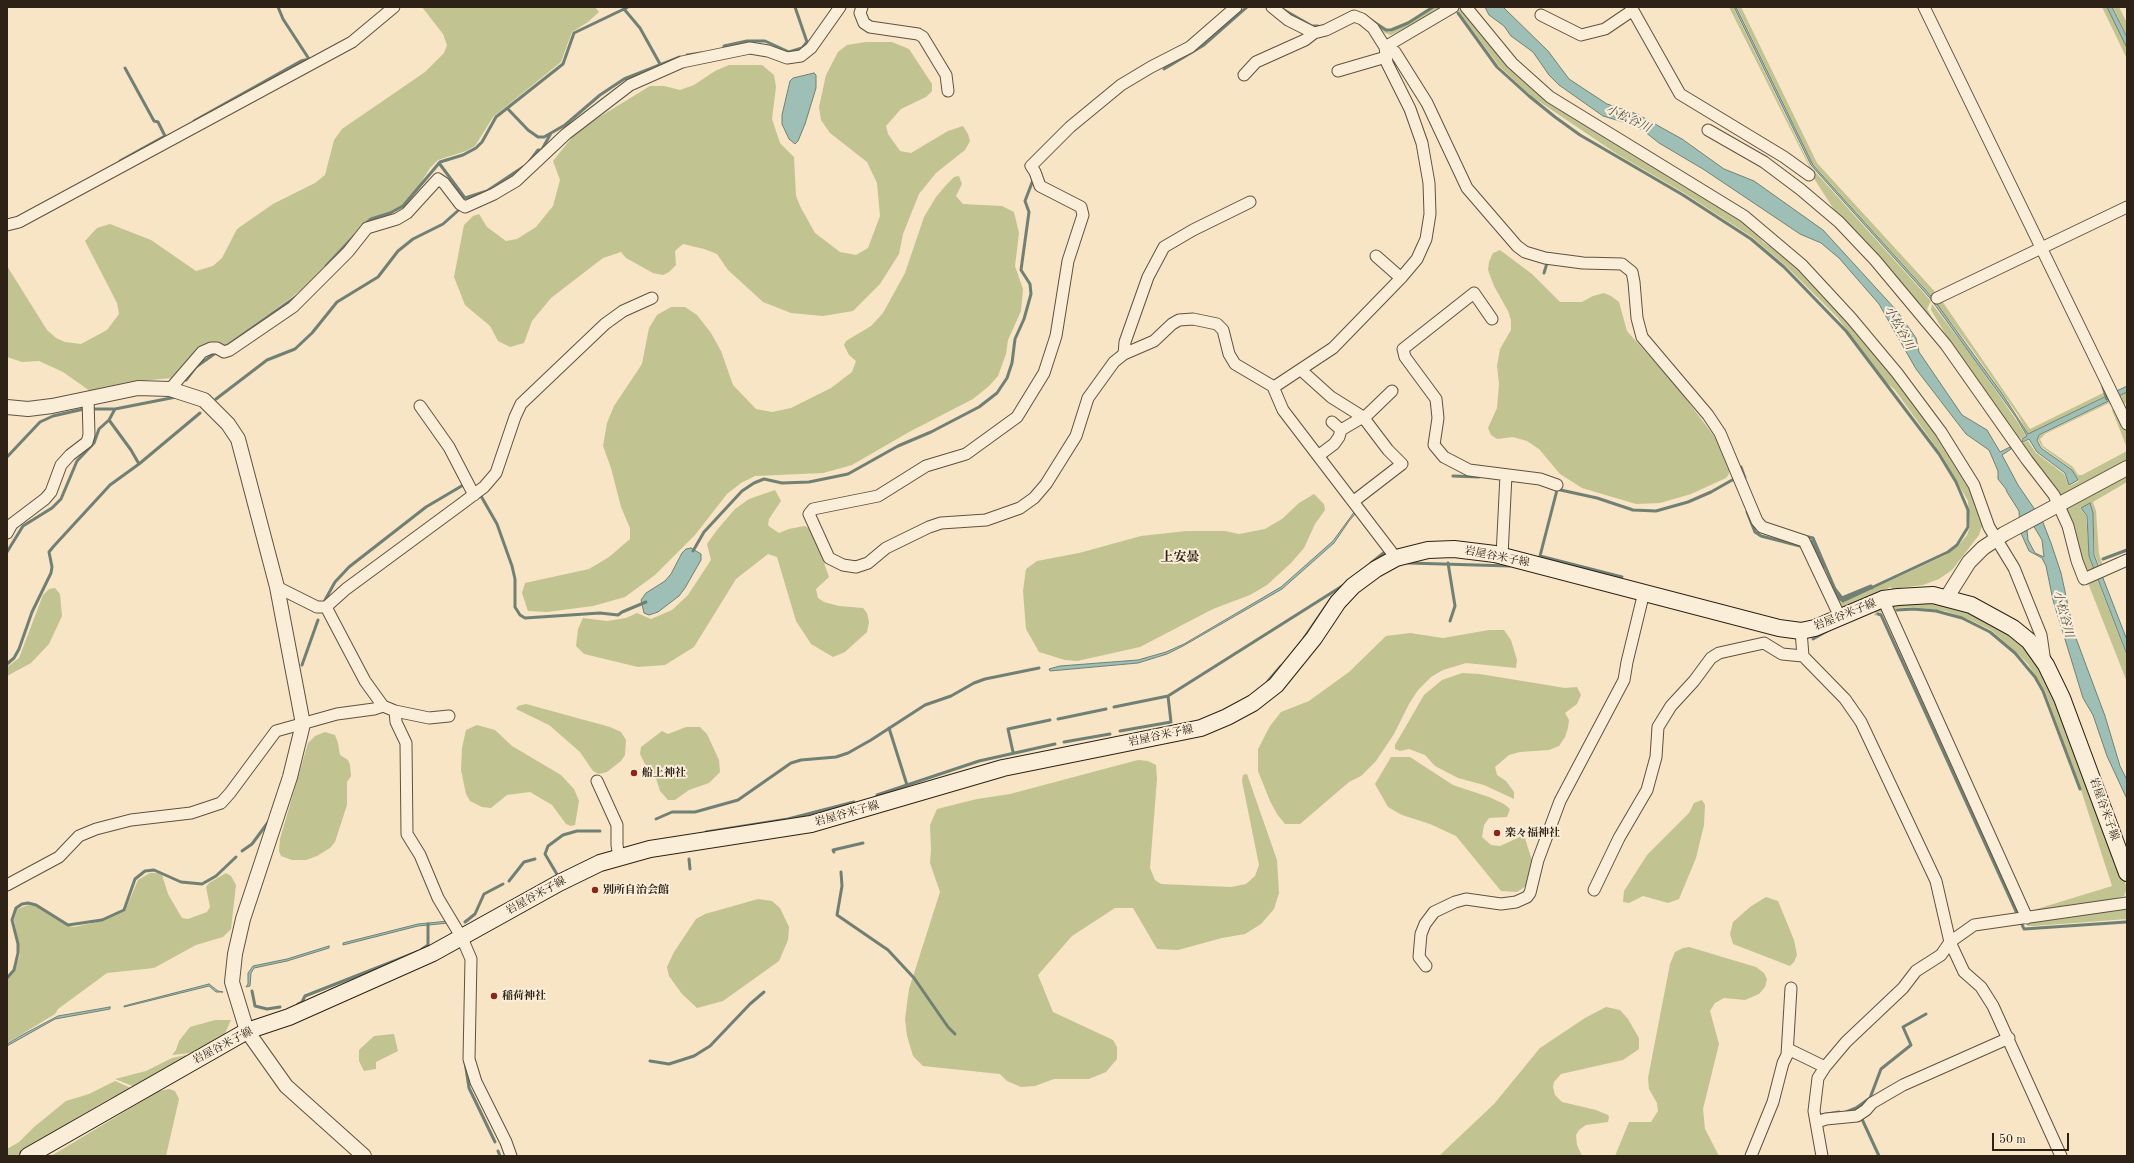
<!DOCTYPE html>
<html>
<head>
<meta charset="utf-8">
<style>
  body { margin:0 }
  #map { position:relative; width:2134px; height:1163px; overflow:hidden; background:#f7e5c5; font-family:"Old Standard TT",serif }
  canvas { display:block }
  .frame { position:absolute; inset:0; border:8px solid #2e2115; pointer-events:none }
  .scale { position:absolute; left:1992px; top:1133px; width:77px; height:18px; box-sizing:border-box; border:2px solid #2e2115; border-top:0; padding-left:5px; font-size:12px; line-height:14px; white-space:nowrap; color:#2e2115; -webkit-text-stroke:3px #faeed9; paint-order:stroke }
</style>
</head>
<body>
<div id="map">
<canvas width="2134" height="1163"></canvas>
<div class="frame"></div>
<div class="scale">50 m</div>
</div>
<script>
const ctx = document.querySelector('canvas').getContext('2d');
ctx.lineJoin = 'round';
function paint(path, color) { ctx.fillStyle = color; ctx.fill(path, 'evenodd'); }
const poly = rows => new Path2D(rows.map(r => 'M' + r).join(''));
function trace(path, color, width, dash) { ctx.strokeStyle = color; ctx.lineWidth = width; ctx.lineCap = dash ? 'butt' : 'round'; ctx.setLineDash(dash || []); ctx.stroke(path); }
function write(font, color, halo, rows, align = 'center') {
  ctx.font = font + ' "Old Standard TT","Noto Serif JP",serif'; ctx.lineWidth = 4; ctx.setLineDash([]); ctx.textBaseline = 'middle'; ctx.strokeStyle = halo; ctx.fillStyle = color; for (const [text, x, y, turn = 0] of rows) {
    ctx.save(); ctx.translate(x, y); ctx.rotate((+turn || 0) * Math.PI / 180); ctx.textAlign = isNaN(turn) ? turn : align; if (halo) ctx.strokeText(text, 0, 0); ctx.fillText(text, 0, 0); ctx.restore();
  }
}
const green = poly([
  [422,7,595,7,599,12,588,22,572,32,561,62,493,117,475,146,466,151,438,160,430,168,413,195,402,206,389,212,370,218,364,223,307,286,224,346,216,345,173,378,137,381,90,391,63,372,39,361,22,362,7,357,7,266,47,330,56,338,65,342,81,344,107,330,119,314,117,303,85,241,97,228,110,224,151,240,196,271,213,266,222,258,237,229,273,204,315,183,325,175,334,140,342,129,425,72,444,53,447,45,443,34],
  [1275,7,1312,27,1323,26,1349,15,1358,14,1369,18,1385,31,1390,32,1409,24,1435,7,1448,7,1391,35,1385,33,1365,18,1356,15,1320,28,1310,28,1295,21],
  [1729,7,1733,7,1810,166,1931,301,1927,309,1943,335,1844,225,1813,177,1806,169,1809,166],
  [1737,7,1741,7,1817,163,1938,295,1933,297,1813,164],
  [2102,7,2107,7,2127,48,2127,59],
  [2113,7,2119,7,2127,23,2127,36],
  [1457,9,1463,10,1535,87,1751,225,1763,242,1769,246,1775,245,1859,332,1961,467,1981,513,1982,526,1979,535,1952,570,1939,579,1923,585,1892,589,1891,587,1840,608,1827,581,1839,602,1843,602,1946,555,1958,546,1967,535,1970,527,1968,501,1941,454,1895,390,1886,382,1837,317,1785,265,1752,237,1684,193,1617,154,1531,96,1499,66],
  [866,42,892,42,909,49,932,84,932,91,926,97,901,109,886,126,888,134,900,151,911,153,948,131,963,126,968,134,970,141,965,150,936,173,919,194,903,234,899,254,880,284,853,311,823,316,791,313,763,302,728,270,717,254,704,249,683,244,675,251,676,265,669,272,663,275,653,273,626,258,621,252,603,258,551,298,532,321,524,343,510,347,498,341,490,326,465,305,454,277,464,225,473,216,479,214,487,227,506,241,517,239,536,227,553,206,560,180,553,161,578,130,650,86,664,86,680,90,694,85,715,71,729,65,762,65,774,75,776,87,772,119,780,143,794,157,796,196,801,208,815,233,840,252,856,255,868,248,880,216,877,183,867,162,830,133,821,120,819,107,826,75,838,52,847,45],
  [959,176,962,184,956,196,963,204,1002,206,1014,212,1019,233,1015,266,1023,289,1021,311,1008,340,1006,354,998,376,989,386,973,399,909,432,852,465,823,473,755,476,741,483,727,494,695,535,655,575,625,597,593,606,547,612,528,611,522,593,525,583,589,569,609,557,630,539,630,528,621,507,611,468,603,446,607,423,614,406,642,364,649,328,657,315,671,307,685,307,697,315,711,333,721,351,733,385,756,409,772,412,791,408,831,388,852,372,856,361,849,355,844,345,846,341,871,326,883,313,905,273,924,217,936,197,947,184,954,177],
  [1500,250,1532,274,1560,302,1582,302,1593,296,1604,293,1611,296,1619,302,1627,331,1677,387,1720,444,1729,464,1729,474,1726,478,1691,494,1660,503,1636,504,1582,488,1560,474,1539,449,1527,441,1513,437,1497,439,1491,435,1488,428,1497,408,1499,384,1497,366,1500,349,1511,330,1511,320,1508,311,1494,286,1488,270,1489,262,1493,253],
  [1940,298,2030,429,2107,391,2109,394,2028,434,2018,415,1971,348,1935,301],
  [1932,304,1968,351,2017,421,2026,436,2020,439,2023,443,2028,441,2036,453,2064,474,2069,486,2079,481,2072,469,2042,447,2038,439,2039,436,2112,400,2113,403,2110,405,2109,403,2045,434,2040,439,2043,446,2073,467,2078,475,2082,475,2127,451,2127,461,2058,497,1947,343,1946,335,1931,310],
  [2127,392,2127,402,2124,404,2127,410,2127,418,2117,397],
  [2115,408,2127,433,2127,448,2112,410],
  [2127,475,2127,482,2093,502,2096,511,2099,554,2104,569,2101,570,2095,555,2093,512,2090,503,2080,508,2086,516,2089,557,2095,572,2084,573,2064,508],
  [775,490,781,501,769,519,768,525,770,527,779,533,789,529,804,526,812,529,829,577,816,589,818,598,824,602,839,606,863,608,867,613,869,622,867,632,845,652,833,657,811,644,796,621,777,557,768,554,736,579,694,647,665,665,638,667,584,654,576,646,578,629,583,618,607,621,626,618,637,613,651,619,672,610,688,595,711,560,707,544,717,530,735,509,749,499],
  [1314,494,1324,504,1325,510,1315,524,1304,548,1291,563,1267,585,1250,595,1213,609,1140,647,1077,661,1065,660,1039,652,1026,629,1023,591,1026,569,1037,561,1079,553,1141,536,1186,531,1225,531,1239,534,1265,529,1282,519,1299,503],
  [2096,576,2127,657,2127,682,2088,583],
  [55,588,60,594,62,616,49,644,31,663,7,676,7,667,19,658,43,595,49,589],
  [1927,603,1962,609,1997,626,2018,641,2048,679,2127,888,2124,896,2105,902,2036,914,2027,912,2112,886,2081,790,2045,691,2028,664,2014,650,1991,630,1968,619,1945,611,1912,607,1896,608,1900,634,1890,608,1894,604],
  [1884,609,1985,838,1917,693,1883,613,1878,612,1876,616,1874,615,1876,611],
  [1489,630,1504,630,1511,640,1517,660,1516,668,1466,663,1443,670,1431,677,1418,690,1409,704,1394,734,1376,761,1361,776,1349,782,1300,824,1285,824,1277,814,1270,801,1258,771,1258,749,1270,726,1281,712,1309,701,1349,672,1386,636,1410,633,1443,638],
  [1462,673,1480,674,1565,688,1577,687,1581,695,1577,704,1565,713,1569,720,1568,728,1565,737,1559,746,1549,750,1520,752,1509,755,1495,767,1497,775,1506,781,1514,792,1514,799,1484,785,1458,778,1435,766,1425,755,1409,749,1400,751,1395,749,1395,745,1424,695,1442,680],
  [526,704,610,727,621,732,626,740,625,755,621,761,607,772,599,774,593,771,580,752,549,725,516,709,518,706],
  [477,725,495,730,512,746,561,775,574,789,579,801,575,825,571,826,566,824,552,805,530,792,507,795,491,808,482,807,470,801,466,794,461,770,462,748,466,730],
  [686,727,700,727,707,734,719,760,720,772,709,783,689,790,675,800,668,800,660,791,654,772,645,764,640,754,641,747,662,731,668,734],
  [325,732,335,735,338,743,340,755,348,760,350,765,351,776,347,782,347,805,335,842,330,848,317,856,306,860,292,860,281,856,279,851,280,839,308,743,315,736],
  [1391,757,1410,757,1453,785,1489,797,1504,804,1510,809,1507,817,1489,818,1484,825,1482,837,1491,845,1500,846,1524,835,1534,867,1528,884,1523,888,1517,892,1501,891,1456,836,1430,824,1402,815,1388,807,1375,784],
  [1138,760,1148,761,1156,765,1157,779,1150,868,1155,880,1161,884,1231,887,1246,884,1255,876,1259,865,1242,781,1243,775,1247,774,1277,860,1279,893,1274,909,1261,924,1245,934,1222,938,1178,950,1157,949,1133,908,1115,908,1072,936,1038,975,1053,1012,1113,1040,1117,1047,1117,1059,1106,1072,1089,1079,1054,1079,1035,1086,1021,1087,1007,1081,1000,1074,923,1066,913,1056,907,1036,905,1019,909,989,940,892,930,863,931,850,930,825,937,809,977,799,1010,794],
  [1702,800,1705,805,1704,825,1696,858,1679,899,1668,903,1643,896,1629,903,1623,902,1624,891,1647,855,1689,813,1694,803],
  [150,873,157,873,162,875,168,894,182,918,188,919,207,912,210,907,206,887,209,883,226,873,231,876,236,885,231,929,223,937,196,945,154,968,107,973,58,1009,55,1014,7,1043,7,979,15,970,20,954,14,920,17,909,28,905,36,906,68,926,74,927,102,921,125,911,138,880],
  [1766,897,1778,901,1794,940,1797,955,1794,962,1790,966,1733,944,1730,934,1733,922,1750,907],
  [758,899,772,901,780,908,789,927,788,940,779,961,723,1001,697,1008,682,994,669,976,667,967,674,952,696,919,705,914],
  [2127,907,2127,919,2034,926,2028,926,2026,923],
  [1689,947,1756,967,1764,973,1767,979,1765,987,1759,994,1745,1000,1724,998,1715,1003,1710,1011,1719,1044,1703,1109,1705,1129,1719,1156,1615,1156,1629,1122,1651,1122,1658,1111,1657,1103,1649,1089,1648,1078,1670,964,1675,952,1683,948],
  [1606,1007,1620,1010,1628,1019,1639,1038,1639,1049,1623,1060,1561,1074,1554,1082,1553,1087,1555,1095,1562,1102,1596,1110,1608,1115,1609,1117,1608,1122,1586,1125,1579,1130,1576,1135,1577,1145,1582,1156,1439,1156,1494,1104,1540,1048,1585,1018],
  [215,1020,231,1020,223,1038,191,1053,172,1055,176,1050,179,1041,190,1027],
  [394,1034,398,1051,376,1062,376,1069,364,1071,359,1061,359,1050,374,1036],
  [186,1055,188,1057,135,1087,115,1079,146,1071,172,1058],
  [115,1081,133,1089,111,1098,73,1120,17,1156,7,1156,7,1149,19,1142,34,1127,66,1101,89,1094],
  [169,1089,175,1091,179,1099,166,1156,51,1156,159,1091]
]);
const water = poly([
  [1485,7,1503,7,1548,51,1569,79,1575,83,1607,104,1637,114,1682,139,1724,169,1754,181,1823,230,1897,311,1916,338,1919,352,1962,415,1987,430,2000,452,2010,447,2011,449,2002,455,2018,485,2042,520,2051,543,2061,573,2074,633,2105,716,2120,766,2127,780,2127,799,2107,756,2093,715,2083,698,2053,600,2046,566,2042,558,2029,551,2020,531,2019,511,2007,492,2006,489,1998,479,1998,471,1989,450,1966,434,1916,369,1879,304,1839,258,1821,243,1800,234,1703,169,1659,143,1644,131,1630,124,1603,116,1559,85,1549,75,1533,52,1511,36,1504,26,1489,15,1485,7],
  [2033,525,2042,540,2044,557,2035,553,2028,540,2027,530,2033,525],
  [1734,7,1736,7,1813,165,1932,297,2003,395,2028,434,2127,386,2127,392,2039,435,2037,440,2041,448,2072,470,2078,480,2069,485,2065,473,2037,452,2029,439,2023,442,2022,439,2027,436,2016,417,1930,298,1811,165,1734,7],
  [2107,7,2112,7,2127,37,2127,48,2107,7],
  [814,73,816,75,816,88,805,124,798,141,795,144,789,139,782,124,782,115,790,81,793,78,814,73],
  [2090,503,2093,513,2094,555,2127,640,2127,655,2089,556,2087,516,2081,508,2090,503],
  [1355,511,1358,514,1355,514,1349,521,1334,543,1282,589,1183,646,1167,654,1138,663,1050,671,1049,669,1060,666,1138,660,1166,652,1184,644,1281,587,1333,541,1355,511],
  [691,548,701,554,701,560,685,588,679,596,658,612,649,615,644,613,641,600,646,593,665,581,671,574,682,553,686,549,691,548],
  [449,921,449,923,418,926,343,945,343,943,418,924,449,921],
  [329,946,329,948,287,961,254,968,251,973,250,986,246,987,248,984,248,973,253,966,287,959,329,946],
  [209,984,218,991,223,992,216,992,209,986,124,1007,124,1006,209,984],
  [110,1007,110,1009,55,1019,7,1046,7,1044,22,1035,58,1016,110,1007]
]);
const stream = poly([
  [628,7,624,9,640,28,660,64],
  [1284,10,1312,26,1318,26],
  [1458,13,1497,67,1529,96,1555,117,1580,135,1683,195,1751,239,1784,267,1846,331,1939,454,1956,482,1968,510,1968,527,1957,545,1948,552,1843,601,1838,598,1831,586],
  [1365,16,1386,30,1391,30,1408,23,1433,7],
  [724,49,724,46,747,41,765,41,789,52,802,48,807,42,795,7],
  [687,55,701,53],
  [1164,69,1204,45,1247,7],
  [507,108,528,130,538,137,544,137,565,125,600,95,624,79,680,57],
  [194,121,301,61,309,59,283,19,278,7],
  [540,153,551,133],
  [120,161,165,136,158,122,154,121,125,68],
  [529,162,538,150,541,150],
  [439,163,465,198,487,191,523,167],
  [364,225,371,219,390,213,403,206,440,162,463,155,476,148,482,142,496,117,563,64,574,33,624,9],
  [326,266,355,235],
  [1544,273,1547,263,1549,263],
  [225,347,297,296],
  [186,380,196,367,217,352],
  [2103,387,2107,399],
  [216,399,267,360,295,349,312,333,337,302,378,277,398,251,413,239,443,224,461,208],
  [92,409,115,409,176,397],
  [109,420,131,450,139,464],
  [7,457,40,422,53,416,84,409],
  [1741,467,1745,478],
  [1453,476,1479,477],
  [1556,489,1597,498,1633,510,1656,511,1688,502,1711,492,1734,479,1735,481],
  [1557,490,1540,556,1622,577],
  [481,496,497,524,512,566,515,579,515,607,520,615,525,618,600,613,618,615,622,612,646,602],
  [1747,512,1755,532,1761,536,1800,546],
  [1804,536,1813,538,1835,589,1842,598,1871,586,1872,588],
  [1811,541,1823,568],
  [693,551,704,532,742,491,754,483,764,479,782,483,809,482,848,474,898,446,931,432,979,407,997,393,1007,378,1012,363,1015,339,1024,319,1031,294,1030,284,1021,270,1029,212,1025,201,1033,180],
  [7,552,23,526,52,508,61,499,77,461,94,443,99,429,109,420,115,409],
  [2103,559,2127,550],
  [1371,563,1386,551],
  [1408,563,1510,566],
  [1448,563,1455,606,1450,621],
  [325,600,335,582,349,567,426,507,465,484],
  [1897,610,1913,609,1936,611,1962,618,1990,632,2015,653,2035,677,2043,691,2080,789],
  [1878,614,1881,615,2024,929,2126,922],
  [1304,638,1332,597],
  [1813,639,1827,631],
  [7,664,14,658,19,649,32,612,51,573,52,567,49,552,53,547,110,485,139,464,200,413],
  [302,665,318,620],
  [1268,681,1281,666],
  [1114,707,1168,696,1347,583],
  [1058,719,1106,709],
  [889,728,907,785],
  [1120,731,1171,722,1168,696],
  [1064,742,1110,734],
  [1013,752,1008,729,1050,720],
  [877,798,877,795,979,761,1055,744],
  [656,819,672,812,695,812,738,800,791,763,801,760,836,757,848,753,871,740,925,705,951,696,974,683,985,679,1039,668],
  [706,832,788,819,854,802],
  [242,851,252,844,269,821],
  [834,852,833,850,863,843],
  [689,859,690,869],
  [841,872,842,886,837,915,888,950,914,978,948,1027,955,1034],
  [558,876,545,854,548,846,563,835,577,831,600,831],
  [509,881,524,862,535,859],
  [465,922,475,914,484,894,503,884],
  [422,949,428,945,428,924],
  [7,978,14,970,18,953,18,944,12,920,16,908,22,904,28,903,36,905,68,925,102,920,124,910,135,879,145,871,154,870,181,882,202,884,216,876,236,857],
  [252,991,255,1006,267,1009,280,1007],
  [298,1004,302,1002,305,996,417,952],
  [650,1061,669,1064,694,1056,710,1046,750,1004,764,992],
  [465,1062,469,1088,495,1142],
  [1846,1112,1856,1108,1870,1098,1881,1069,1911,1045,1903,1027,1926,1014],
  [1821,1115,1839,1112],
  [1861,1117,1879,1156],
  [498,1151,500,1156]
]);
const minor = poly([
  [862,7,860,13,864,23,870,27,918,34,923,37,946,75,948,91],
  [1236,7,1190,47,1151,67,1121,85,1070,127,1031,166,1035,172,1040,186,1081,207,1083,215,1068,261,1056,336,1044,373,1017,417,966,454,926,466,878,496,813,509,809,514,829,558,843,565,856,567,868,563,886,548,929,527,941,523,986,520,1020,508,1034,498,1046,484,1076,436,1088,398,1114,362,1124,354,1154,341,1172,324,1179,320,1193,319,1217,324,1223,330,1229,354,1235,364,1274,387],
  [1272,7,1288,20,1314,33,1326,30,1354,16,1362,19,1373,28,1385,47,1387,63,1410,109,1422,143,1429,183,1430,214,1426,239,1417,259,1401,278,1333,348,1274,387,1274,389,1283,410,1396,558],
  [1466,7,1512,63,1550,97,1744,216,1802,265,1851,318,1897,373,1941,432,1974,485,1989,527,2014,568,2041,635,2045,662],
  [1631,7,1680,94,1784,157,1809,175],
  [1924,7,2127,424],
  [1541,15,1581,35,1605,29,1633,10],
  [1385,47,1395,52,1427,103,1467,188,1517,246,1525,252,1545,258,1583,263,1622,264,1632,272,1634,282,1637,318,1642,337,1708,415,1720,433,1757,521,1762,527,1804,541,1840,617],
  [1385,47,1453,7],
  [1338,71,1386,57],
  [1244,75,1256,62,1305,40,1314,33],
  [1708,130,1764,162,1800,189,1839,222,1875,260,1946,345,2027,460,2054,495,2068,526,2077,561,2084,579,2127,560],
  [7,225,19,222,352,42,394,7],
  [1376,256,1401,278],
  [1937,298,2127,207],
  [1492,319,1474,293,1403,349,1405,357,1436,399,1438,418,1434,445,1444,457,1469,470,1540,479,1557,485],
  [1124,354,1125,342,1148,277,1164,247,1193,230,1250,202],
  [1301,370,1331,397,1363,417,1388,450,1402,464,1354,501],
  [170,389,202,352,211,348,217,348,224,352,230,350,293,307,348,252,367,228,397,219,407,213,438,179,444,183,460,204,465,207,494,194,516,181,566,134,630,85,682,62,750,48,768,51,787,58,801,56,811,48,840,7],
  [420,406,449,447,474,495],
  [1364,418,1392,391],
  [1332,422,1341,430],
  [1318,456,1334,444,1339,437,1341,430,1363,417],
  [7,533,12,524,45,499,51,492,61,465,70,455,87,442,89,435,88,398],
  [1502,556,1506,475],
  [277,587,317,607,326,607,346,589,460,505,484,487,496,473,515,417,521,404,605,324,623,311,652,298],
  [1883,599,2027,918],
  [326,607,365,681,383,706,395,711,429,718,449,716],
  [1801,631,1803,656,1845,699,1861,722,1936,881,1950,942,1964,972,1981,987,1993,1006,2061,1156],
  [395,711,396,722,406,743,407,834,420,855,438,898,462,938,471,959,469,1059,476,1082,506,1142,511,1156],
  [597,781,617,825,617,845,619,857],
  [7,885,59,857,79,836,96,829,131,820,191,813,221,803,230,793,276,731,337,714,374,709,383,706],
  [1594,890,1619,838,1647,790,1656,757,1658,727,1671,706,1694,681,1711,658,1719,653,1764,643,1782,654,1803,656],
  [1426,966,1419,957,1421,934,1425,924,1434,912,1455,902,1466,899,1501,904,1516,902,1527,897,1530,893,1538,860,1560,801,1624,680,1627,662,1644,592],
  [1788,1049,1825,1067],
  [1817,1122,1826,1119,1857,1116,1866,1110,1872,1103,1903,1085,2009,1038],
  [1751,1156,1773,1102,1783,1063,1787,1055,1791,988],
  [1822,1156,1814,1111,1818,1078,1825,1067,1846,1042,1903,988,1916,971,1941,955,1950,942,1974,925,2127,903]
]);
const tertiary = poly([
  [7,407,28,409,52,406,138,388,170,389,204,400,228,424,238,439,277,587,303,724,290,777,243,919,235,954,232,982,247,1031,286,1086,364,1156],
  [1947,597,1969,562,1983,548,2004,534,2127,468]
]);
const secondary = poly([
  [28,1156,247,1031,289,1017,433,953,559,883,600,863,650,849,811,824,1003,768,1201,728,1227,717,1253,703,1276,685,1314,638,1338,602,1353,586,1376,569,1396,558,1428,550,1454,549,1495,554,1779,628,1801,631,1815,628,1883,599,1898,597,1933,595,1971,605,2013,628,2029,641,2046,665,2062,698,2127,873]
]);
const markers = [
  [634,773,4,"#8f2418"],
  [1497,833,4,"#8f2418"],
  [595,890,4,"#8f2418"],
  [494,996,4,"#8f2418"]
];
const streetNames = [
  ["岩屋谷米子線",1497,557,11],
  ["岩屋谷米子線",1845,615,-22],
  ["岩屋谷米子線",1161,736,-12],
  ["岩屋谷米子線",2104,809,70],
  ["岩屋谷米子線",847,814,-16],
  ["岩屋谷米子線",536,896,-29],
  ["岩屋谷米子線",223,1046,-28]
];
const poiNames = [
  ["船上神社",642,773],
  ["楽々福神社",1505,833],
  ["別所自治会館",603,890],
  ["稲荷神社",502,996]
];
const waterNames = [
  ["小松谷川",1628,119,25],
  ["小松谷川",1899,328,61],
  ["小松谷川",2063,614,75]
];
const quarterNames = [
  ["上安曇",1180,558]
];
paint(green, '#c1c391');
paint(water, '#9dbfb5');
trace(water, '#718075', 1);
trace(stream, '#718075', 3);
trace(minor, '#605241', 13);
trace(tertiary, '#605241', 16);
trace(secondary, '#2e2115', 18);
trace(minor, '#faeed9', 11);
trace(tertiary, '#faeed9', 14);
trace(secondary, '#faeed9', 16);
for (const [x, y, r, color] of markers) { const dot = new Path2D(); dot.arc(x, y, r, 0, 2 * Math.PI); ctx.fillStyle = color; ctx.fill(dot); trace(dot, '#faeed9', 1.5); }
write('11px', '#2e2115', '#faeed9', streetNames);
write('bold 11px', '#2e2115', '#faeed9', poiNames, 'left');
write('italic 12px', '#4f5045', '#faeed9', waterNames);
write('bold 13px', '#2e2115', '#faeed9', quarterNames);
</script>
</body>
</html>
